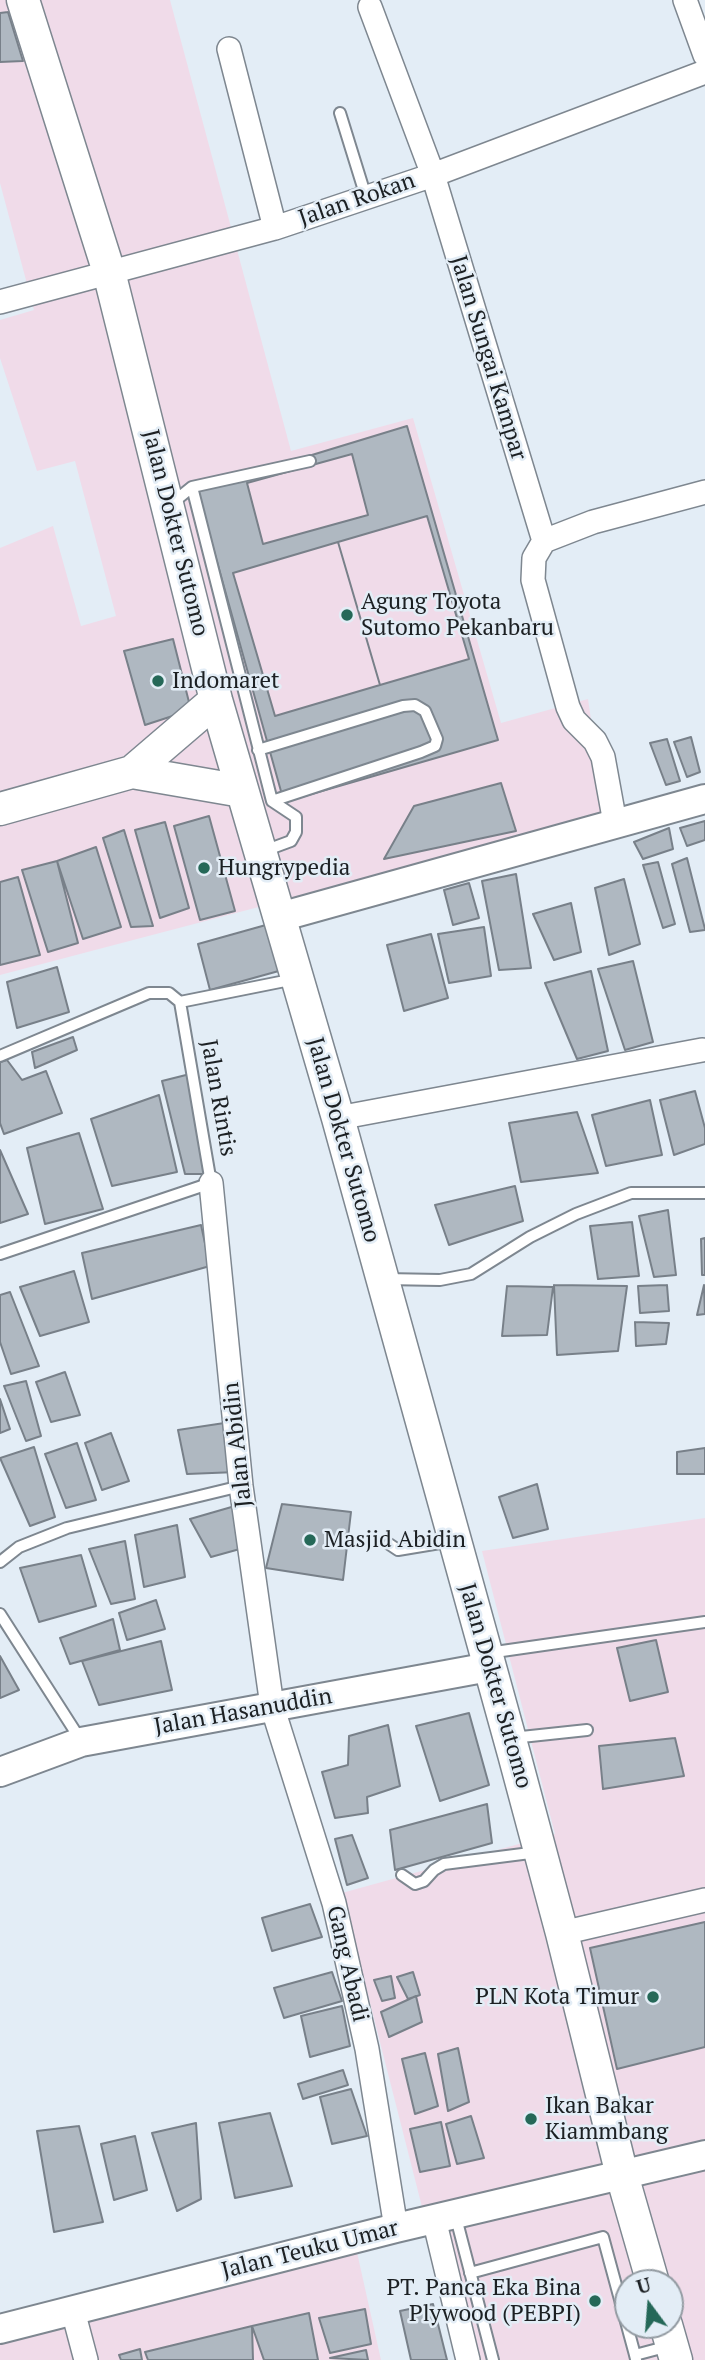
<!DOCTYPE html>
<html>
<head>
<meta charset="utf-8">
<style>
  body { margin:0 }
  #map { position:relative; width:705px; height:2360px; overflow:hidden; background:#e3edf6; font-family:"PT Serif",serif }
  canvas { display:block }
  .north { position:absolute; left:614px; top:2269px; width:70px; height:70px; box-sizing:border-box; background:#e3edf6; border:2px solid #939ba2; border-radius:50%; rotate:344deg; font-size:19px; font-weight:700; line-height:28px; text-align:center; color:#1c2023 }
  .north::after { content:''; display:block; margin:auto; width:24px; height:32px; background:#256858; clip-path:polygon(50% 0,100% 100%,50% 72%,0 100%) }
</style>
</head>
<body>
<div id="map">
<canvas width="705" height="2360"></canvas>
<div class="north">U</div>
</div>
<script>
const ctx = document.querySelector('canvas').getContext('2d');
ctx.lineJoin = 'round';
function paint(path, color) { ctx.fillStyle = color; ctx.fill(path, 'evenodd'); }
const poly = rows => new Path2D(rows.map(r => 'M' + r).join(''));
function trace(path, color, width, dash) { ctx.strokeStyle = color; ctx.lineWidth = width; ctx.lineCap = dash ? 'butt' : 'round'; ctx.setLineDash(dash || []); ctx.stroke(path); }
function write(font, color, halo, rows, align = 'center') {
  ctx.font = font + ' "PT Serif",serif'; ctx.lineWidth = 5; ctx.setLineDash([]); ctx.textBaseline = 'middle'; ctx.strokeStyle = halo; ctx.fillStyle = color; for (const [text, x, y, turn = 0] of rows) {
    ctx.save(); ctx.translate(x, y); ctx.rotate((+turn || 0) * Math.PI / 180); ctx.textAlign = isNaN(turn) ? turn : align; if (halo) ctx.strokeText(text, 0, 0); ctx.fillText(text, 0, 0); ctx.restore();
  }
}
const commercial = poly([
  [0,0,170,0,291,451,413,418,501,723,588,699,605,816,0,975,0,548,53,526,81,626,116,616,75,461,37,471,0,358,0,320,34,310,0,183],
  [705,1518,705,2360,461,2360,342,1893,555,1834,482,1551],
  [628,2283,670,2283,670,2325,628,2325],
  [352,2230,381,2360,0,2360,0,2319]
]);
const building = poly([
  [8,12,23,61,0,62,0,13,8,12],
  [407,426,498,740,284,802,197,490,407,426],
  [352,454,368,515,263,544,247,483,352,454],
  [427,516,469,659,380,685,338,542,427,516],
  [338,542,380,685,275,716,233,573,338,542],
  [173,639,191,710,145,725,124,651,173,639],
  [691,737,700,772,687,777,674,742,691,737],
  [667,739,680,781,666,785,650,743,667,739],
  [501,783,516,831,384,859,414,806,501,783],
  [209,816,235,911,200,920,174,826,209,816],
  [705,821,705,840,687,846,680,828,705,821],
  [165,822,189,908,160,918,135,830,165,822],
  [669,828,673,849,643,859,634,842,669,828],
  [124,830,153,926,131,927,103,838,124,830],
  [96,847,121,927,83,939,57,861,96,847],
  [687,858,705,929,705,930,690,932,672,864,687,858],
  [57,861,78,943,48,952,22,870,57,861],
  [658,862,675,924,663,928,643,865,658,862],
  [516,874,531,968,499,970,482,881,516,874],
  [18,877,40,955,0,965,0,882,18,877],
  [624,879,640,944,609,955,595,888,624,879],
  [469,883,479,918,453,925,444,890,469,883],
  [571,903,581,952,554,960,533,914,571,903],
  [273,923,286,969,210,990,198,944,273,923],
  [484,927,491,976,449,983,438,934,484,927],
  [431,934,448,998,404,1011,387,945,431,934],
  [633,961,653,1042,625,1050,598,969,633,961],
  [57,967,69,1012,17,1028,7,982,57,967],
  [591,971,608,1051,577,1059,545,983,591,971],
  [73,1037,77,1050,35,1068,32,1052,73,1037],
  [7,1060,22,1080,46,1071,62,1113,4,1134,0,1123,0,1062,7,1060],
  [190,1074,206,1174,185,1174,162,1081,190,1074],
  [695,1091,705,1128,705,1144,674,1155,660,1100,695,1091],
  [159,1095,177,1172,112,1186,91,1119,159,1095],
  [650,1100,662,1155,606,1166,592,1115,650,1100],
  [577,1112,598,1173,521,1182,509,1123,577,1112],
  [79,1133,103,1209,45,1224,27,1148,79,1133],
  [0,1150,28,1214,0,1223,0,1150],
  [515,1186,523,1221,449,1245,435,1205,515,1186],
  [668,1210,676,1275,654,1277,639,1216,668,1210],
  [632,1222,639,1276,598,1279,590,1226,632,1222],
  [201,1225,210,1266,92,1299,82,1253,201,1225],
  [705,1238,705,1275,702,1275,701,1239,705,1238],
  [74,1271,89,1322,40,1336,20,1287,74,1271],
  [554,1285,627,1286,618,1351,557,1355,554,1285],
  [667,1285,669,1311,640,1313,638,1286,667,1285],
  [704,1285,705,1314,697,1315,704,1285],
  [507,1286,553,1287,547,1335,502,1336,507,1286],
  [10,1292,39,1366,11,1374,0,1342,0,1295,10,1292],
  [635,1322,669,1323,666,1344,636,1346,635,1322],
  [65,1372,80,1415,51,1422,36,1382,65,1372],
  [26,1381,41,1436,26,1441,4,1386,26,1381],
  [0,1399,10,1429,0,1433,0,1399],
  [231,1422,237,1472,187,1474,178,1430,231,1422],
  [111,1433,129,1481,102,1490,85,1443,111,1433],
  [77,1443,96,1500,66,1508,45,1454,77,1443],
  [34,1447,55,1517,30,1526,0,1458,34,1447],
  [705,1448,705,1474,677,1474,677,1452,705,1448],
  [537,1484,548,1529,513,1538,499,1497,537,1484],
  [282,1504,351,1512,343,1580,266,1568,282,1504],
  [235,1506,247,1547,211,1557,190,1519,235,1506],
  [177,1525,185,1577,144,1587,135,1535,177,1525],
  [125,1541,135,1599,111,1604,89,1549,125,1541],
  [81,1555,96,1606,39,1622,20,1568,81,1555],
  [156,1600,165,1629,127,1640,119,1613,156,1600],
  [113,1619,120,1650,70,1664,60,1638,113,1619],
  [656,1640,668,1692,630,1701,617,1648,656,1640],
  [161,1641,172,1690,99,1705,82,1661,161,1641],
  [0,1656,19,1690,0,1698,0,1656],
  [469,1713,489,1785,440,1801,416,1726,469,1713],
  [388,1725,400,1786,367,1797,368,1813,335,1818,322,1772,348,1765,349,1736,388,1725],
  [675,1738,684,1776,603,1789,599,1746,675,1738],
  [487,1804,492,1843,395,1870,390,1830,487,1804],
  [352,1835,368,1878,347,1885,335,1839,352,1835],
  [310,1904,322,1937,272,1951,262,1918,310,1904],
  [705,1922,705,2047,617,2069,590,1948,705,1922],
  [332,1972,342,2001,284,2018,274,1988,332,1972],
  [413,1972,420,1995,408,1999,397,1977,413,1972],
  [391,1976,395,1998,382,2001,374,1980,391,1976],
  [416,1996,422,2022,389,2037,381,2012,416,1996],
  [342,2006,350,2046,310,2057,301,2016,342,2006],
  [458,2048,469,2102,448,2111,438,2054,458,2048],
  [425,2053,438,2106,415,2114,402,2059,425,2053],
  [343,2070,348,2085,303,2099,298,2084,343,2070],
  [351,2089,367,2136,332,2144,320,2097,351,2089],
  [270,2113,292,2186,235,2198,219,2123,270,2113],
  [471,2116,484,2158,457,2164,446,2124,471,2116],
  [441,2122,450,2166,420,2172,410,2129,441,2122],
  [196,2123,201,2199,177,2211,152,2133,196,2123],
  [79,2126,103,2222,54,2232,37,2131,79,2126],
  [135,2136,147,2190,114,2200,101,2144,135,2136],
  [433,2304,447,2360,411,2360,400,2311,433,2304],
  [365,2309,371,2344,330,2353,319,2318,365,2309],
  [309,2313,318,2360,264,2360,252,2326,309,2313],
  [252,2326,253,2360,148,2360,145,2352,252,2326],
  [140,2349,142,2360,121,2360,119,2355,140,2349],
  [366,2350,368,2360,330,2358,366,2350]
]);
const service = poly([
  [340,113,366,197],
  [192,487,272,801,296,817,296,832,291,841,264,851],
  [171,504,192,487,310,461],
  [258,750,403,706,415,705,425,711,437,739,435,746,421,752,272,801],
  [0,1056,149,993,169,993,180,1002],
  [0,1254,211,1183,180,1002,295,979],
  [385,1279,440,1280,471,1274,530,1237,576,1214,631,1193,705,1193],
  [389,1544,398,1550,452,1541],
  [0,1562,19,1547,67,1528,241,1486],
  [0,1614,80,1739],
  [488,1653,705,1622],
  [512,1738,587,1730],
  [402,1875,415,1884,424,1881,434,1870,444,1864,538,1852],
  [455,2214,493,2360],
  [470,2273,603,2237,635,2355],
  [636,2359,635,2355,669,2346]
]);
const minor = poly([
  [685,0,705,55],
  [370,7,433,175,544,541],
  [229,49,275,228],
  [0,302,275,228,433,175,705,72],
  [615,823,603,757,595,741,574,720,568,707,533,580,534,558,544,541,593,522,705,492],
  [338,1118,702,1050],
  [211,1183,241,1486,272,1706,334,1903,367,2049,396,2228],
  [562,1933,705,1900],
  [434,2219,468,2360],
  [73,2311,86,2360]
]);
const tertiary = poly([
  [280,917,705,799],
  [0,1772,81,1742,489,1667],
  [0,2329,396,2228,705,2155]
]);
const secondary = poly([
  [23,0,109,272,216,700,338,1118,514,1754,562,1933,622,2175,653,2283],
  [132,772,242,791],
  [0,809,132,772,216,700],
  [666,2325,676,2360]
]);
const markers = [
  [347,615,7,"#256858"],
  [158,681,7,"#256858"],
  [204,868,7,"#256858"],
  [310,1540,7,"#256858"],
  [653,1997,7,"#256858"],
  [531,2119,7,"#256858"],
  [595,2301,7,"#256858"]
];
const streetNames = [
  ["Jalan Rokan",357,200,-19],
  ["Jalan Sungai Kampar",488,358,73],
  ["Jalan Dokter Sutomo",175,533,76],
  ["Jalan Rintis",218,1098,80],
  ["Jalan Dokter Sutomo",343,1140,74],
  ["Jalan Abidin",238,1445,-96],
  ["Jalan Dokter Sutomo",495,1686,74],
  ["Jalan Hasanuddin",243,1712,-10],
  ["Gang Abadi",347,1964,77],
  ["Jalan Teuku Umar",310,2250,-14]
];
const poiNames = [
  ["Agung Toyota",361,602],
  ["Sutomo Pekanbaru",361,628],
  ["Indomaret",172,681],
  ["Hungrypedia",218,868],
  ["Masjid Abidin",324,1540],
  ["PLN Kota Timur",639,1997,"right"],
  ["Ikan Bakar",545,2106],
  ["Kiammbang",545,2132],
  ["PT. Panca Eka Bina",581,2288,"right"],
  ["Plywood (PEBPI)",581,2314,"right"]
];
paint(commercial, '#f0dbe9');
paint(building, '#afb8c1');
trace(building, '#788089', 2);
trace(service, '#7e8790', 14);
trace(minor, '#7e8790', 26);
trace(tertiary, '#7e8790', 32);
trace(secondary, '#7e8790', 35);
trace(service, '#fff', 10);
trace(minor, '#fff', 23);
trace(tertiary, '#fff', 28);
trace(secondary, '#fff', 32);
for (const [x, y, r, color] of markers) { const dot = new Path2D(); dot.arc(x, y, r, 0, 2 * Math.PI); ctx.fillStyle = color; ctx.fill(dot); trace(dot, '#e3edf6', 2.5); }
write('23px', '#1c2023', '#e3edf6', streetNames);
write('23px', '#1c2023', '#e3edf6', poiNames, 'left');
</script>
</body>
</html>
